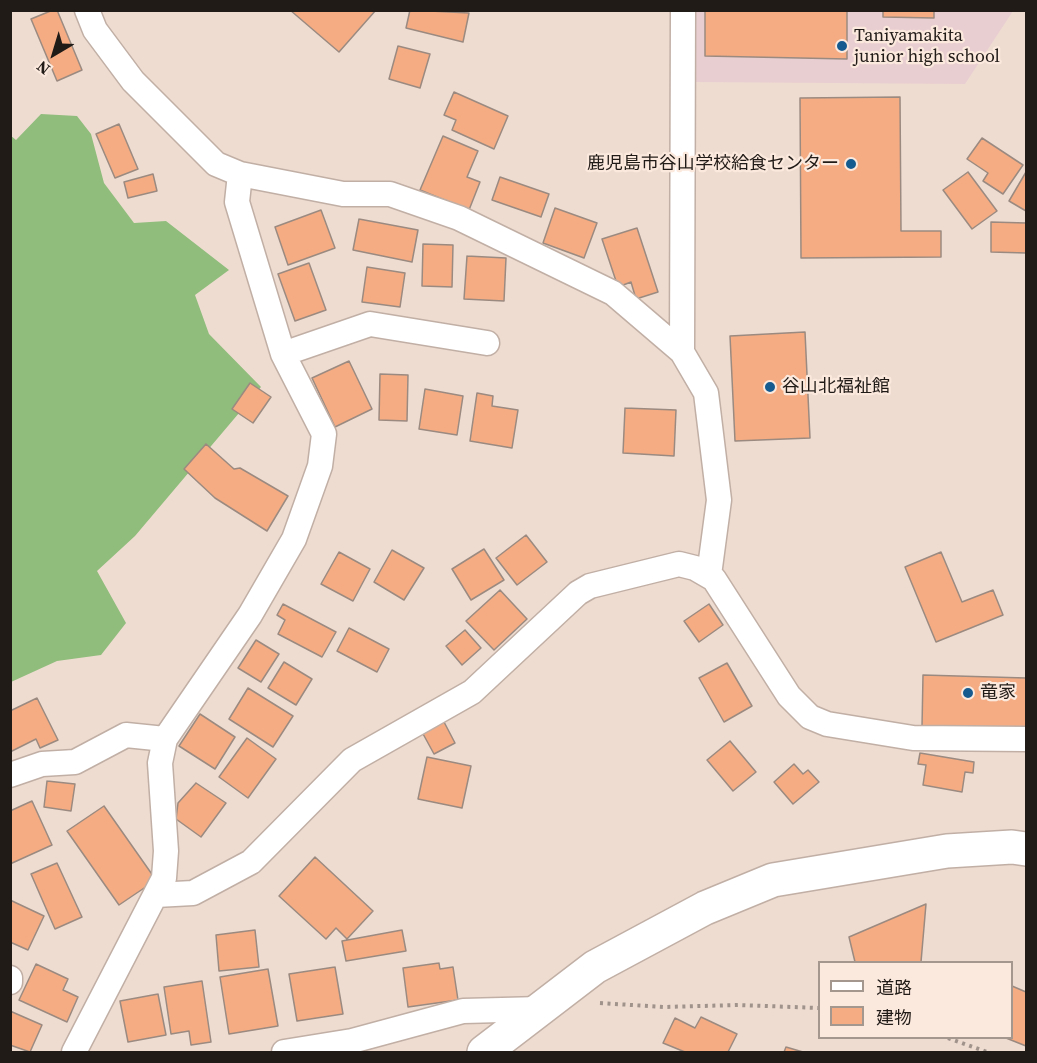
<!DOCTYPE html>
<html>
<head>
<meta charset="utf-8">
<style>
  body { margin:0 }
  #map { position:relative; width:1037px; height:1063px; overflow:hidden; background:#eedcd1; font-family:"Source Serif 4","Noto Sans JP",serif }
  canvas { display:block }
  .frame { position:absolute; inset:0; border:12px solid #211b17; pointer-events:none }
  .legend { position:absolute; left:818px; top:961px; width:195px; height:78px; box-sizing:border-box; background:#fce9de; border:2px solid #a4978e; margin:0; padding:8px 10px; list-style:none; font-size:18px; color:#211b17 }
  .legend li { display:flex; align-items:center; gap:12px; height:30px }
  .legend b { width:30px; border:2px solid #a4978e }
  .north { position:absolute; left:24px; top:24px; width:60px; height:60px; -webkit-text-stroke:4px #fce9de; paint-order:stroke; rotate:218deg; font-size:16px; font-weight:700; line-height:24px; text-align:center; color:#211b17 }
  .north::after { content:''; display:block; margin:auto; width:21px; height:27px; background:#211b17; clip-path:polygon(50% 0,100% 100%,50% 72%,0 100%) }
</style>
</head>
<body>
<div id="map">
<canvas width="1037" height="1063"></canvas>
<div class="frame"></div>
<ul class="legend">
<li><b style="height:8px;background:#fff"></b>道路</li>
<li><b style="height:16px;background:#f5ac82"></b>建物</li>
</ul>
<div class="north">N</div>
</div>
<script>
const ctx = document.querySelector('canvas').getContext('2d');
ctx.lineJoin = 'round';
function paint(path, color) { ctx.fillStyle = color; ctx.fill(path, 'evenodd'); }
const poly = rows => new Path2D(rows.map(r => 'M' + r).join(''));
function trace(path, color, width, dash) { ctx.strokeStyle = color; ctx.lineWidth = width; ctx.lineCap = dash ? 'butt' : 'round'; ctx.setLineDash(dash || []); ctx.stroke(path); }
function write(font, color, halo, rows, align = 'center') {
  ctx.font = font + ' "Source Serif 4","Noto Sans JP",serif'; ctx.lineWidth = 4.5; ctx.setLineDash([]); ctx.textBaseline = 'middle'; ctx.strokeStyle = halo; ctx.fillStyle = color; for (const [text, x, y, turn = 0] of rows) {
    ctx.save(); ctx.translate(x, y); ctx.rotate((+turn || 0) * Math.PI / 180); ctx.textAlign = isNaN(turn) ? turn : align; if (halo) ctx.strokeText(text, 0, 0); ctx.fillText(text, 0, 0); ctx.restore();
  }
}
const education = poly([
  [694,11,1013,11,965,84,695,82]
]);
const forest = poly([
  [41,114,77,116,91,134,104,183,134,223,166,221,229,270,195,295,209,334,261,387,135,536,97,571,126,623,101,655,57,661,11,682,10,135,16,140]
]);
const building = poly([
  [53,10,57,10,82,70,57,81,31,19,53,10],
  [290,10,376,10,339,52,290,10],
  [410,10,469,13,463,42,406,28,410,10],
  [705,10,847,10,847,59,705,56,705,10],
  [883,10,934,10,934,18,883,17,883,10],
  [398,46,430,54,420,88,389,79,398,46],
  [454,92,508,116,494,149,452,130,456,120,444,115,454,92],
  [900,97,901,231,941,231,941,257,801,258,800,98,900,97],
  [119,124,138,169,115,178,96,134,119,124],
  [443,136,478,151,467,177,480,182,469,210,420,190,443,136],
  [982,138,1023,165,1003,194,983,181,988,173,967,159,982,138],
  [968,172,997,211,972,229,943,190,968,172],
  [1026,172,1026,211,1009,201,1026,172],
  [153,174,157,191,128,198,124,182,153,174],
  [500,177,549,194,541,217,492,200,500,177],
  [555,208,597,223,584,258,543,243,555,208],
  [321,210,335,248,288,265,275,227,321,210],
  [359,219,418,230,412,262,353,250,359,219],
  [991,222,1026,223,1026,253,991,252,991,222],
  [637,228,658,292,636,299,631,282,618,287,602,239,637,228],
  [423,244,453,245,452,287,422,286,423,244],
  [467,256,506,258,504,301,464,299,467,256],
  [309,263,326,310,295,321,278,274,309,263],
  [367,267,405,273,400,307,362,302,367,267],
  [805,332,810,438,735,441,730,336,805,332],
  [349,361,372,409,335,427,312,378,349,361],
  [380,374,408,375,407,421,379,420,380,374],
  [250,383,271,397,253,423,232,409,250,383],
  [425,389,463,396,457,435,419,429,425,389],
  [477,393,493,396,492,406,518,410,512,448,470,441,477,393],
  [625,408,676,410,674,456,623,453,625,408],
  [206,444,234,469,240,468,288,496,267,531,215,498,184,469,206,444],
  [526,535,547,562,517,585,496,558,526,535],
  [484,549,504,580,471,600,452,569,484,549],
  [392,550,424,568,404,600,374,582,392,550],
  [339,552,370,569,353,601,321,584,339,552],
  [941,552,962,602,993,590,1003,615,936,642,905,567,941,552],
  [500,590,527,619,494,650,466,621,500,590],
  [283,604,336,632,322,657,278,634,285,620,277,615,283,604],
  [709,604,723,625,699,642,684,621,709,604],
  [349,628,389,649,377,672,337,651,349,628],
  [465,630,481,648,462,665,446,646,465,630],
  [256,640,279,654,261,682,238,668,256,640],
  [284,662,312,679,296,705,268,688,284,662],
  [727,663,752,706,724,722,699,678,727,663],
  [923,675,1026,678,1026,730,922,727,923,675],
  [248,688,293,716,273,747,229,719,248,688],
  [37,698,58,740,40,748,36,739,10,752,10,711,37,698],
  [200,714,235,737,215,769,179,746,200,714],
  [443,720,455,743,434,754,422,732,443,720],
  [247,738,276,759,248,798,219,777,247,738],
  [730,741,756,772,733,791,707,760,730,741],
  [920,753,974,762,973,773,965,772,962,792,923,785,926,765,918,764,920,753],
  [427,757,471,766,462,808,418,799,427,757],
  [794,764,803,774,808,770,819,782,793,804,774,782,794,764],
  [47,781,75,784,71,811,44,807,47,781],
  [196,783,226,803,201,837,176,819,178,803,196,783],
  [32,801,52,845,10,864,10,811,32,801],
  [104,806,156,880,119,905,67,831,104,806],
  [315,857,373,911,347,939,336,928,326,939,279,896,315,857],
  [57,863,82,917,55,929,31,874,57,863],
  [10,900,44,916,28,950,10,942,10,900],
  [926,904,921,962,855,962,849,937,926,904],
  [255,930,259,967,219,971,216,935,255,930],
  [402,930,406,951,346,961,342,941,402,930],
  [439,963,440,969,453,967,458,1000,408,1007,403,968,439,963],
  [36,964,68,979,63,990,78,997,67,1022,19,1000,36,964],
  [335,967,343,1014,297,1021,289,974,335,967],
  [268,969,278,1026,229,1034,220,977,268,969],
  [202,981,211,1042,191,1045,189,1031,171,1034,164,987,202,981],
  [1012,986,1026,992,1026,1046,1006,1038,1012,1038,1012,986],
  [158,994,166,1035,128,1042,120,1001,158,994],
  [10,1011,42,1025,30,1052,10,1045,10,1011],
  [701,1017,737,1034,728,1052,685,1052,663,1043,675,1018,695,1028,701,1017],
  [786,1047,803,1052,784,1052,786,1047]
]);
const path = poly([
  [600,1003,663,1007,738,1005,820,1008],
  [948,1038,987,1052]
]);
const street = poly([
  [87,10,95,30,133,81,216,164,240,174,343,194,390,194,459,218,613,293,682,352],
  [683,10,682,352,706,393,719,500,709,575],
  [283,354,370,324,487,343],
  [10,775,42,764,75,762,126,735,165,739],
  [156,895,193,893,251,862,352,760,472,692,578,593,590,586,679,564,695,568,714,579,789,696,810,717,827,724,913,738,1026,739],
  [10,978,10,982],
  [74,1052,164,878,166,851,160,763,165,739,250,615,294,539,320,466,324,434,283,354,237,202,240,174],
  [284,1052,352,1041,463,1011,541,1009]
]);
const primary = poly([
  [484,1052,595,967,705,908,773,880,947,851,1012,847,1026,849]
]);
const markers = [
  [842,46,6,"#155b90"],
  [851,164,6,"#155b90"],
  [770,387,6,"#155b90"],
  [968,693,6,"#155b90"]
];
const poiNames = [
  ["Taniyamakita",854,36],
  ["junior high school",854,57],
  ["鹿児島市谷山学校給食センター",839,164,"right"],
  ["谷山北福祉館",782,387],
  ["竜家",980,693]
];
paint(education, '#e9ced1');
paint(forest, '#90bd7c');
paint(building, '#f5ac82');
trace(building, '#9b8a80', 1.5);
trace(street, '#c1afa5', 27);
trace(primary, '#c1afa5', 36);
trace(path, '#a0938b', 4, [3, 4.5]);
trace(street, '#fff', 24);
trace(primary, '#fff', 33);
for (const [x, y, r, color] of markers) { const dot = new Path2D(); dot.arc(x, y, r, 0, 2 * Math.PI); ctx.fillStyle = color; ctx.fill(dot); trace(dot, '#fce9de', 2); }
write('18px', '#211b17', '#fce9de', poiNames, 'left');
</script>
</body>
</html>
